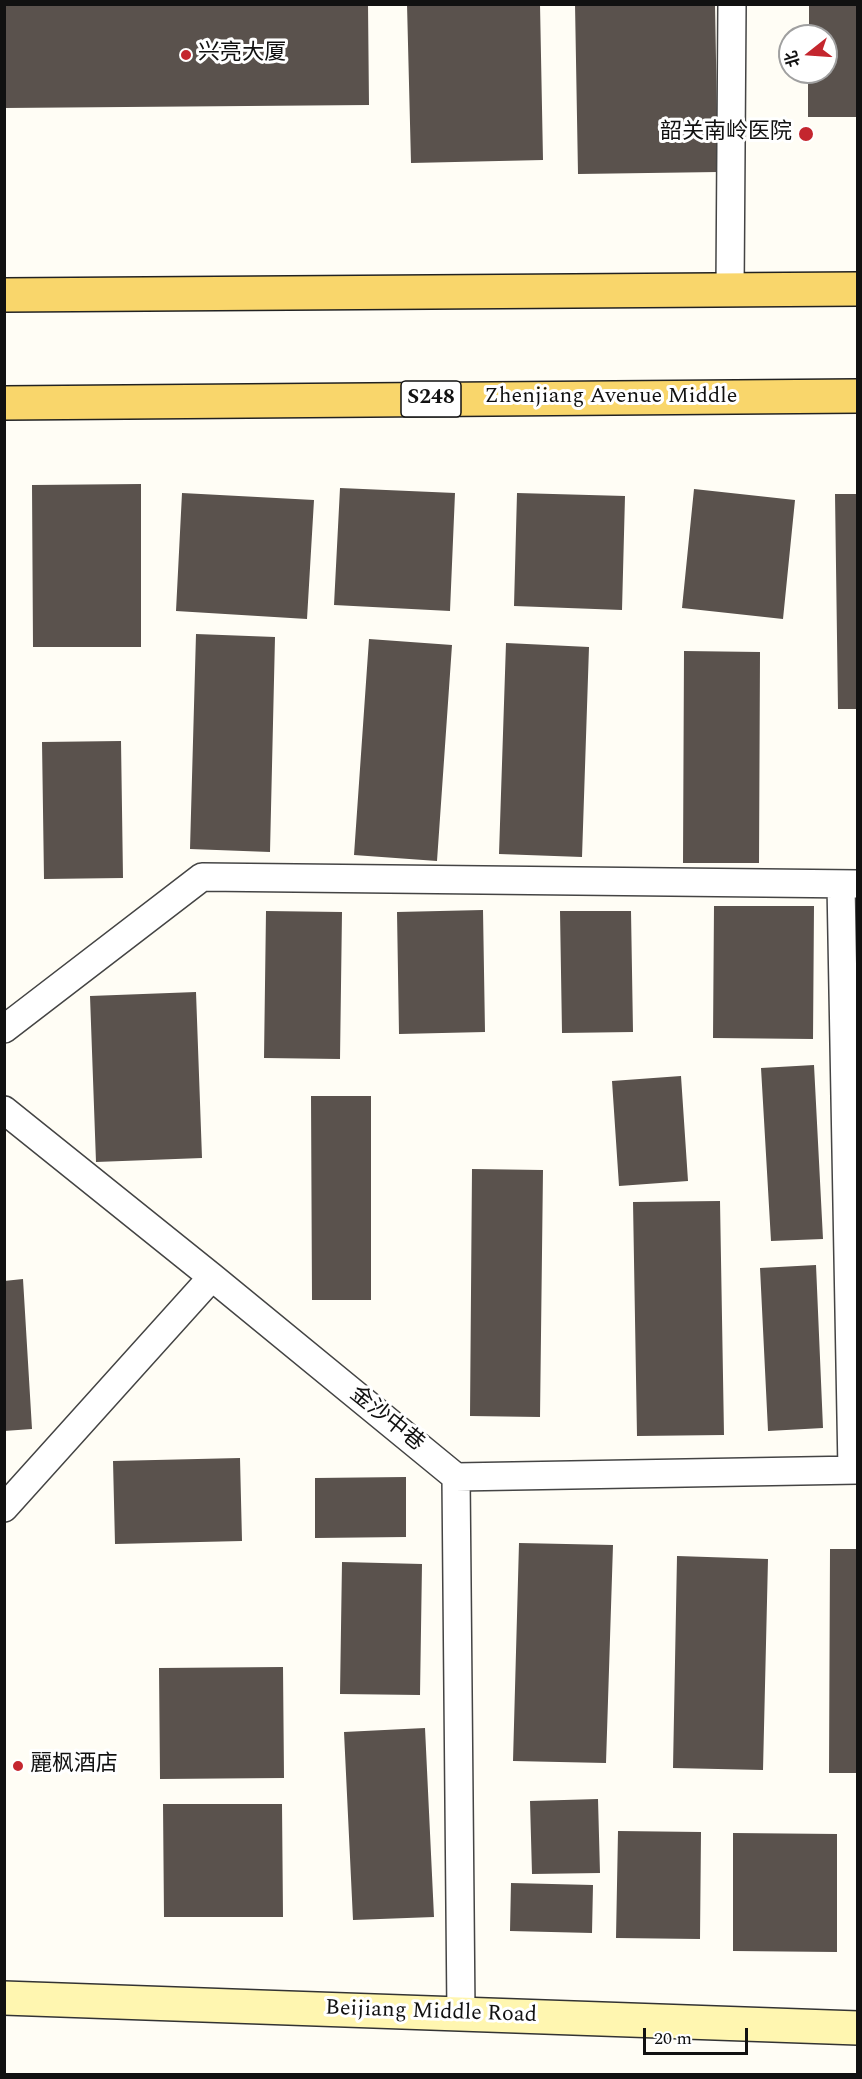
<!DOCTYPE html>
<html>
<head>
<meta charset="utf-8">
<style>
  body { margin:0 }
  #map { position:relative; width:862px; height:2079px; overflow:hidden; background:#fffdf5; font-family:Spectral,"Noto Sans SC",serif }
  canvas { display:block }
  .frame { position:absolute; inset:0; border:6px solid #111; pointer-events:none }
  .north { position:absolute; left:778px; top:24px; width:60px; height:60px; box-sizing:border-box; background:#fff; border:2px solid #a0a0a0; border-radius:50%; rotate:253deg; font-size:16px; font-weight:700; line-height:24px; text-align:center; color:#111 }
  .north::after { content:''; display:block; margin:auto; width:21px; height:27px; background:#c4262e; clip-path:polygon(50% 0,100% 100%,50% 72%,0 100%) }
  .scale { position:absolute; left:643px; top:2028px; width:105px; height:27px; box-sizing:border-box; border:3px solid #111; border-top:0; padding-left:8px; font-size:18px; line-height:21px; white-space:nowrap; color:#111; -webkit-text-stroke:4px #fff; paint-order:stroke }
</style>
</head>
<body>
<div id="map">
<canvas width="862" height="2079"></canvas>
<div class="frame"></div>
<div class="north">北</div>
<div class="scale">20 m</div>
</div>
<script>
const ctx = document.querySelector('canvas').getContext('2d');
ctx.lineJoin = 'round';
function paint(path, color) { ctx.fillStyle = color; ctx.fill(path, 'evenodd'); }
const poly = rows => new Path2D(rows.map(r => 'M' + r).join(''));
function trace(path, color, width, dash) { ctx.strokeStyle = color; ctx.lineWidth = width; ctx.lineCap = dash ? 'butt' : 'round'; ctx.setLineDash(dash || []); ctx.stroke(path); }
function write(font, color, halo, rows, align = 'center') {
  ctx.font = font + ' Spectral,"Noto Sans SC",serif'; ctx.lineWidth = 6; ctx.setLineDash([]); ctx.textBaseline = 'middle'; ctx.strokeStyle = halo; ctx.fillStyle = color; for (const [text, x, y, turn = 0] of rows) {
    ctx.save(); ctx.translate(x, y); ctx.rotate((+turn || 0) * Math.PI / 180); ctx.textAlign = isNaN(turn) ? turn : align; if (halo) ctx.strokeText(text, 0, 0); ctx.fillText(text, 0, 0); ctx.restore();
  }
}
const building = poly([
  [4,4,368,4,369,105,4,108],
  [407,4,540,4,543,160,411,163],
  [575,4,715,4,718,172,578,174],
  [809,4,858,4,858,117,808,117,808,72,826,72,826,36,809,36],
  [141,484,141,647,33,647,32,485],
  [340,488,455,493,450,611,334,605],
  [694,489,795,500,783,619,682,608],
  [182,493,314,500,307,619,176,611],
  [517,493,625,496,622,610,514,606],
  [835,494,858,494,858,709,838,709],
  [196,634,275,637,270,852,190,849],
  [369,639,452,645,437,861,354,855],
  [506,643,589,647,582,857,499,854],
  [684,651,760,652,759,863,683,863],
  [121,741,123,878,44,879,42,742],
  [714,906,814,906,813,1039,713,1038],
  [483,910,485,1032,399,1034,397,912],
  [266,911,342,912,340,1059,264,1058],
  [560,911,631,911,633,1032,562,1033],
  [196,992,202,1158,96,1162,90,996],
  [814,1065,823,1239,771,1241,761,1068],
  [681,1076,688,1181,619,1186,612,1081],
  [311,1096,371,1096,371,1300,312,1300],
  [472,1169,543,1170,540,1417,470,1416],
  [720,1201,724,1435,637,1436,633,1202],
  [816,1265,823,1428,768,1431,760,1268],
  [23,1279,32,1429,4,1431,4,1281],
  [240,1458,242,1541,115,1544,113,1461],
  [406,1477,406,1537,315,1538,315,1478],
  [519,1543,613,1545,606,1763,513,1761],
  [830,1549,858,1549,858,1773,829,1773],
  [677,1556,768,1559,763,1770,673,1768],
  [342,1562,422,1564,420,1695,340,1694],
  [283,1667,284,1778,160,1779,159,1668],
  [425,1728,434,1917,353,1920,344,1732],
  [598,1799,600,1873,532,1874,530,1801],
  [163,1804,282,1804,283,1917,164,1917],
  [618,1831,701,1832,700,1939,616,1938],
  [733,1833,837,1834,837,1952,733,1951],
  [511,1883,593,1885,592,1933,510,1931]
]);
const street = poly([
  [730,290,732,4],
  [841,884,852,1470],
  [4,1029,202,877,858,884],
  [4,1110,212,1277,456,1477,858,1470],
  [456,1477,461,2014],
  [4,1508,212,1277]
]);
const secondary = poly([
  [4,1998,858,2028]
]);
const primary = poly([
  [4,295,858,289],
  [4,403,858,396]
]);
const markers = [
  [186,55,6,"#c4262e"],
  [806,134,8,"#c4262e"],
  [18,1766,6,"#c4262e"]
];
const shields = [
  [431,399,60]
];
const shieldNames = [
  ["S248",431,399]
];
const poiNames = [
  ["兴亮大厦",198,55],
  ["韶关南岭医院",792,134,"right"],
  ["麗枫酒店",30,1766]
];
const streetNames = [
  ["Zhenjiang Avenue Middle",611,398],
  ["金沙中巷",386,1420,39],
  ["Beijiang Middle Road",431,2013,2]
];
paint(building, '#5a524d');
trace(street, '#444', 30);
trace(secondary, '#333', 36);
trace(primary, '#222', 36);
trace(street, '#fff', 27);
trace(secondary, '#fff6b0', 33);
trace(primary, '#f9d66b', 33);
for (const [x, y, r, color] of markers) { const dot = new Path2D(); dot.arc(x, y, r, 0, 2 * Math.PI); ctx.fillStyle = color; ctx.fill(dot); trace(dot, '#fff', 2); }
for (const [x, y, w] of shields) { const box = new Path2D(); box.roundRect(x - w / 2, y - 18, w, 36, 4.5); ctx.fillStyle = '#fff'; ctx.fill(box); trace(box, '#111', 1.5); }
write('bold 21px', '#111', null, shieldNames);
write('22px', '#111', '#fff', poiNames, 'left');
write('22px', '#111', '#fff', streetNames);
</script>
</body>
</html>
